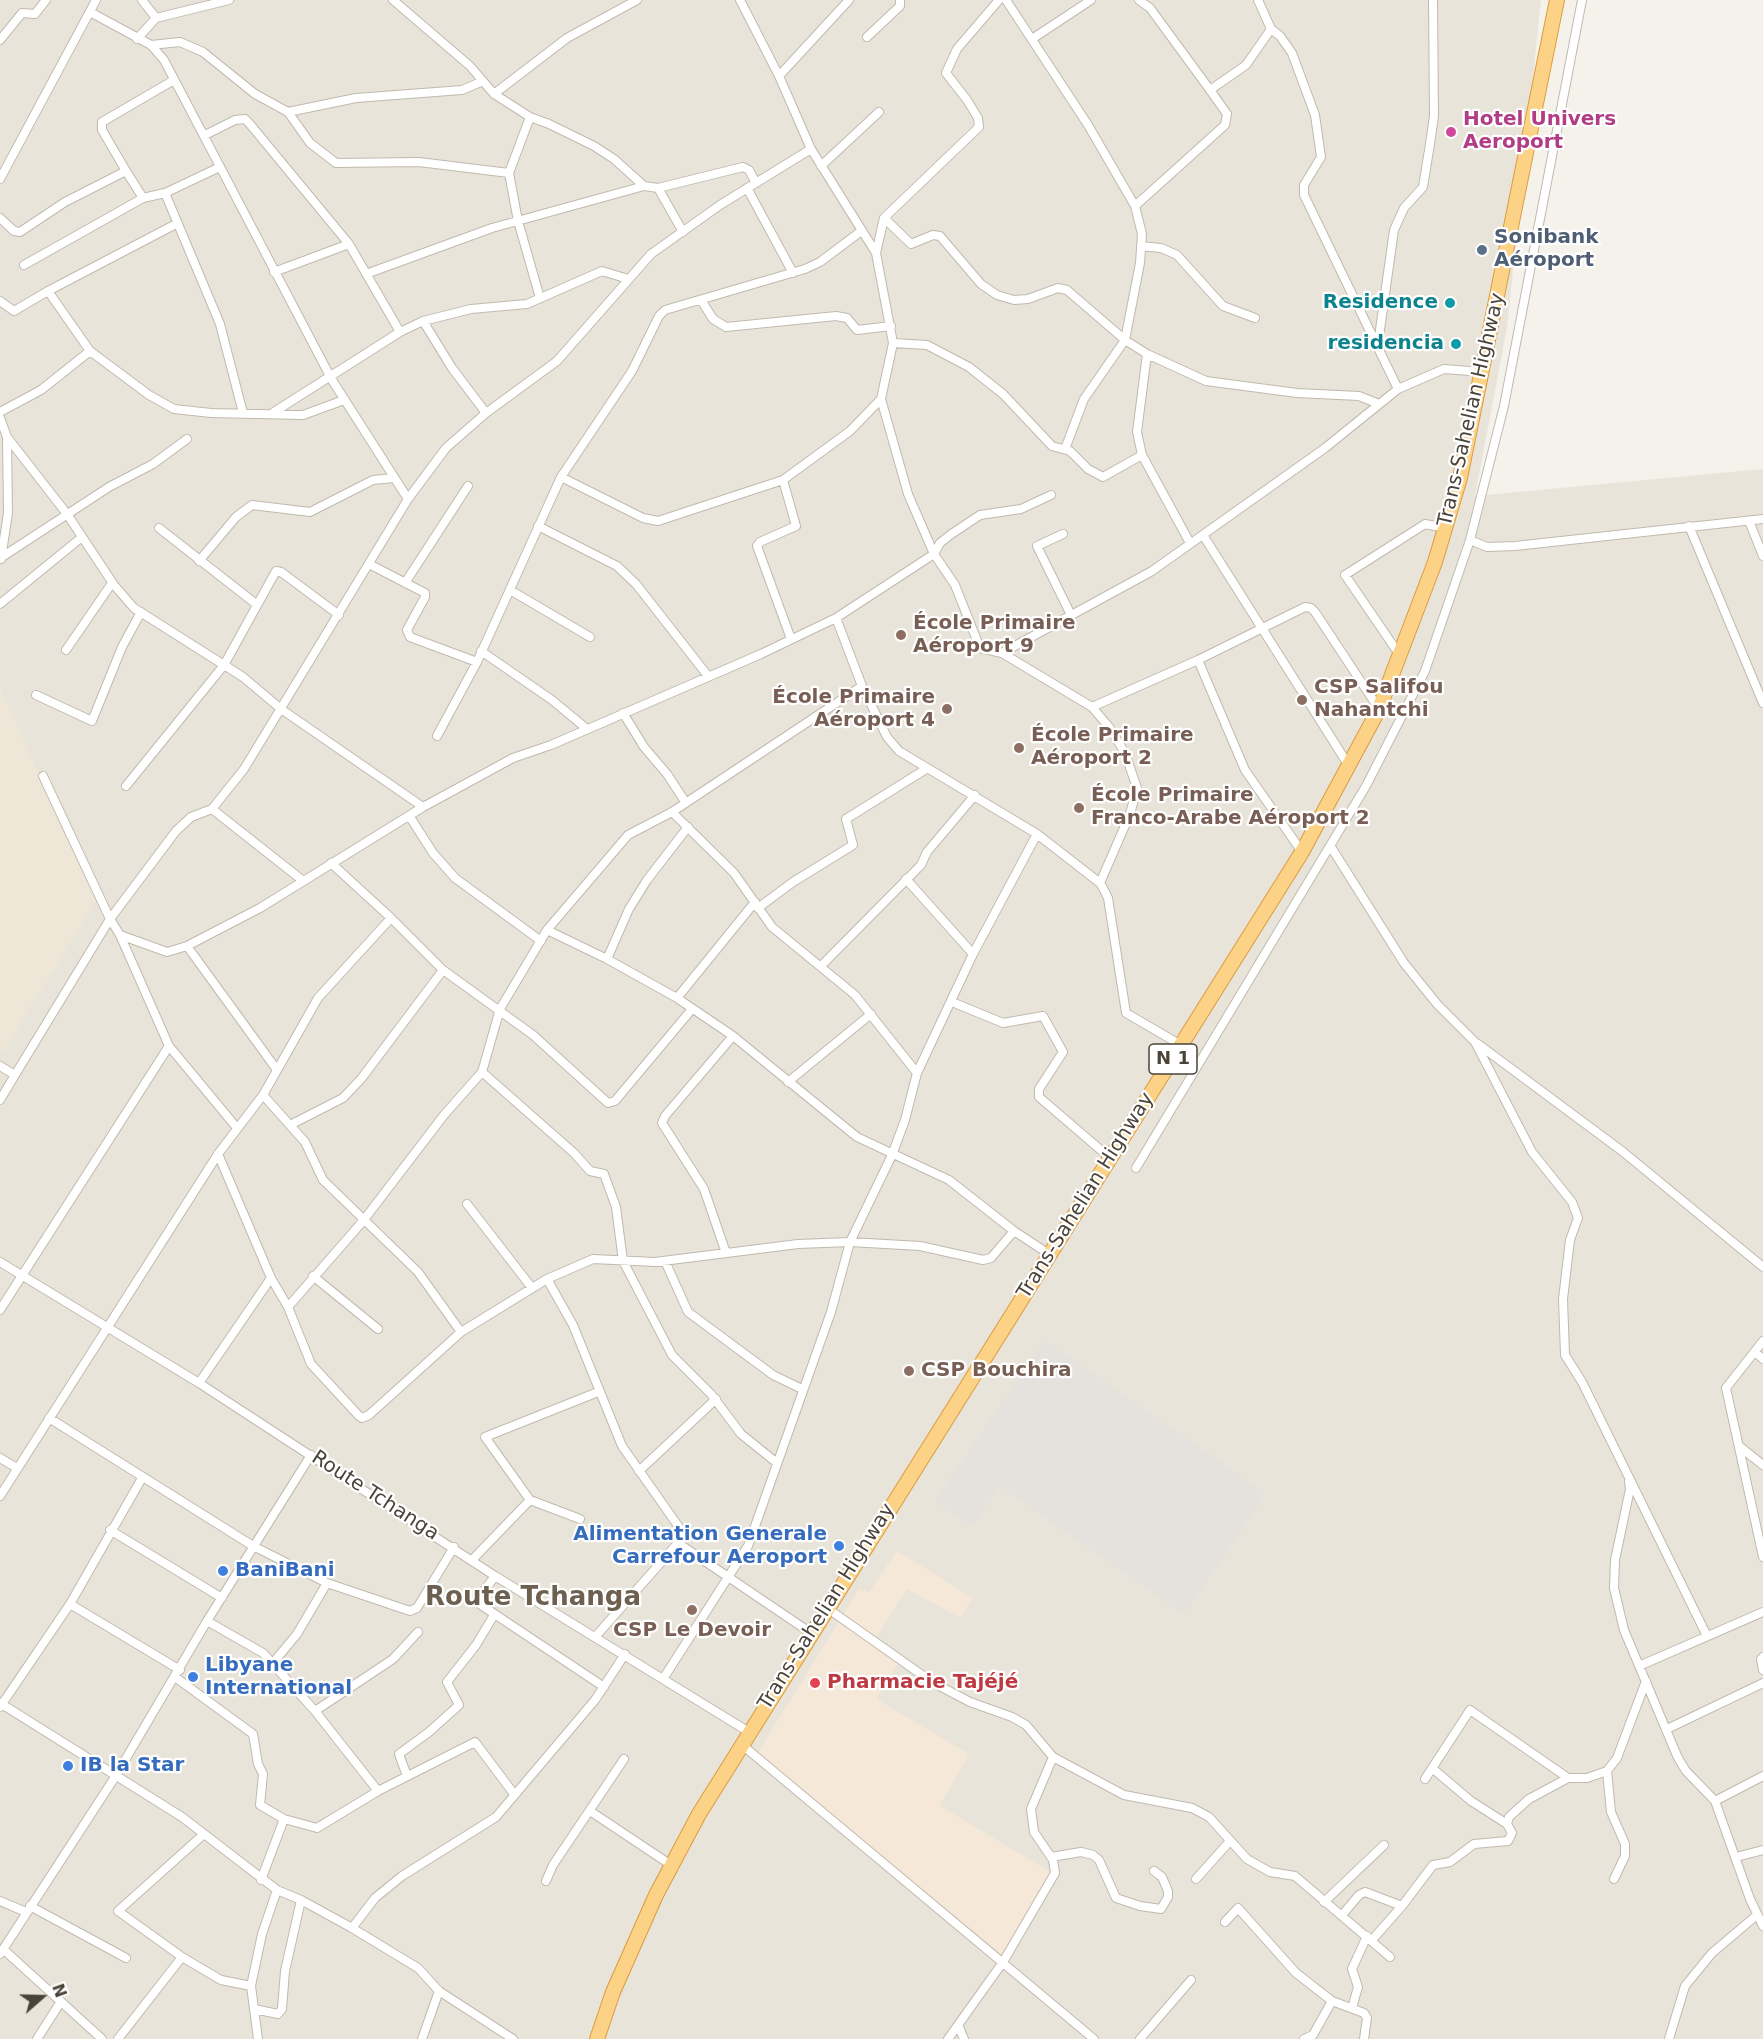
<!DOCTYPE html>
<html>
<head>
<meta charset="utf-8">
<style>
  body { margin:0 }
  #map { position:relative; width:1763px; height:2039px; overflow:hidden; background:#f5f2ec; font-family:"DejaVu Sans",sans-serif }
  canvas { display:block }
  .north { position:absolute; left:12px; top:1967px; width:60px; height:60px; -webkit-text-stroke:4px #fff; paint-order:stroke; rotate:70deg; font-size:16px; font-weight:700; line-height:24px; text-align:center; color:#4a4339 }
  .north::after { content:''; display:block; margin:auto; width:21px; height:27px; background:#4a4339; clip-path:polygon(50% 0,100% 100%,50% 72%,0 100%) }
</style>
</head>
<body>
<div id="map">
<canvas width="1763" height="2039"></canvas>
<div class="north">N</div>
</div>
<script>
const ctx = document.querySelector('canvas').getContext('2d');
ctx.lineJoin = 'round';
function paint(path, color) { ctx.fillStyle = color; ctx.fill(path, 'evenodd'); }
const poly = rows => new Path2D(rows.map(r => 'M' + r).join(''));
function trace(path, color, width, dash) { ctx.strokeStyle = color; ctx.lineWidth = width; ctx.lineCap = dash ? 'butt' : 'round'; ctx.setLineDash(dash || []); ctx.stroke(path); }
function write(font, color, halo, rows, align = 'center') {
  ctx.font = font + ' "DejaVu Sans",sans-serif'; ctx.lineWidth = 4.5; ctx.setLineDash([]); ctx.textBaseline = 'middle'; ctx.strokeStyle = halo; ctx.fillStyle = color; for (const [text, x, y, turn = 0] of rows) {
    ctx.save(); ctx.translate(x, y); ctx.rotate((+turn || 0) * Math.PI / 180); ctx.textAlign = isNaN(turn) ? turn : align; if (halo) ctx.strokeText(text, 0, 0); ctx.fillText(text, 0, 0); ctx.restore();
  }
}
const residential = poly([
  [0,0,1541,0,1507,328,1475,496,1763,469,1763,2039,0,2039]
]);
const commercial = poly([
  [897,1551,973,1598,960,1618,907,1589,876,1638,898,1664,876,1699,969,1754,940,1806,1052,1873,1004,1956,757,1754,859,1589,869,1592]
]);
const industrial = poly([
  [1045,1340,1266,1494,1184,1614,1000,1486,972,1527,935,1501]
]);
const education = poly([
  [0,688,96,901,3,1052,0,1050]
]);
const minor = poly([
  [142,0,156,18,229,0],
  [393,0,470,66,494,94],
  [637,0,567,38,494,94,530,117,549,124,594,146,614,159,644,186],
  [1006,0,1088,125,1135,206,1142,234,1140,263,1125,340,1084,399,1065,449],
  [1139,0,1150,8,1210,90],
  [1258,0,1271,29,1280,36,1292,53,1315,115,1321,157,1304,185,1304,195,1398,389],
  [90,12,151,45,164,60,332,380,408,499],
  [867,37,900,6,900,0],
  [137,39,156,18],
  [1032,39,1091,0],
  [0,40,22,13,35,14,46,0],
  [151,45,180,42,203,52,255,94,288,112,310,143,336,163,419,162,509,173,518,221,540,298],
  [779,76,849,0],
  [288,112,356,98,462,90,483,81],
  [205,135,235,120,245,119,249,123,349,244,400,332],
  [821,166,879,112],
  [220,167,165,193,220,324,243,413],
  [126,171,102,130,102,122,174,80],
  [509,173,530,117],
  [0,179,96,0],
  [658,188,683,232],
  [747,188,793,273],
  [1135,206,1225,125,1227,114,1210,90,1246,65,1271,29],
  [0,218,14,231,20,232,65,202,126,171,143,198],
  [884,218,911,244,933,235,940,236,981,284,997,295,1014,300,1028,299,1058,288,1067,290,1125,340,1147,354,1206,381,1297,393,1359,396,1379,404],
  [1141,246,1161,248,1177,255,1223,306,1255,318],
  [876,253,884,218,979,127,978,118,967,100,946,73,957,49,999,0],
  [24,265,143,198,165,193],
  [274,272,349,244],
  [366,274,492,228,644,186,658,188,743,167,749,170,756,183],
  [48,291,176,224],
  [701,300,713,319,726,327,836,316,847,318,857,330,891,326],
  [0,301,14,311,48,291,90,351],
  [423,321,452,368,486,413],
  [893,343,927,345,969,367,1003,394,1052,446,1070,451,1088,469,1103,477,1142,455],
  [1378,344,1394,230,1404,208,1423,187,1430,144,1434,116,1433,0],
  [1147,354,1137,432,1142,455,1190,543],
  [881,399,908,494,934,554,955,585,980,648,1002,653,1092,707,1109,727,1125,753,1137,788,1130,814,1100,883],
  [0,412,41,390,90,351,149,395,174,409,211,413,303,415,344,400],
  [274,412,400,332,423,321,471,309,527,304,602,271,628,279],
  [0,418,7,437,8,513,1,559],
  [7,437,67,514,114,585,134,608,243,677,281,709,423,807],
  [561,477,643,518,658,521,783,480,850,431,881,399,893,343,876,253,811,149,779,76,740,0],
  [783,480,796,526,760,542,757,546,791,639],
  [1749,521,1763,556],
  [538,526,617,566,636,584,708,676],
  [1689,526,1763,703],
  [159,528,256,604],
  [1063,534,1037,546,1071,615],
  [1203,535,1349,766],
  [1470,540,1487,547,1515,546,1763,519],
  [2,557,109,487,153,464,187,439],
  [199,561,236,517,252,505,310,512,373,480,394,478],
  [369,564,425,593,425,597,407,630,410,637,477,662],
  [405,583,468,486],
  [510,590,590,637],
  [0,604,82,537],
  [836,618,862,686,887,737,899,751,1037,834],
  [66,650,112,583],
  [481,651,552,700,587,729],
  [1002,653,1152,571,1325,448,1398,389,1444,369,1483,372],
  [1399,654,1345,575,1425,524,1446,528],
  [1198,660,1245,770,1302,852],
  [36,695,92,721,122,647,141,612],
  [1092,707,1198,660,1305,607,1311,608,1315,612,1379,709],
  [623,713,644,747,667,774,686,803],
  [437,736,477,662,561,477,632,371,659,316,665,310,805,269,820,262,860,232],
  [43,776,110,919,176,831,191,817,212,809,244,769,408,499,446,448,486,413,557,361,651,254,720,205,811,149],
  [126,786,224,665,276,571,281,572,339,615],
  [212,809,302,880],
  [672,812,734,873,772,927,855,995,917,1073],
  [410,817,433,853,455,878,541,941],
  [1331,847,1404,963,1437,1004,1475,1042,1532,1152,1572,1202,1578,1218,1570,1240,1563,1299,1565,1355,1582,1382,1707,1636],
  [331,863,391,918,443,970,533,1035,608,1103,615,1101,692,1009],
  [906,879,973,954],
  [758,908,793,882,853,845,846,819,926,769],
  [547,930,607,959,677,998,733,1036,857,1137,949,1180,1014,1231,1049,1254],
  [120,935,167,952,187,946,260,908,423,807,513,758,551,745,761,654,836,618,934,554,940,543,950,535,980,515,1021,509,1051,495],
  [187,946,277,1070],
  [607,959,629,909,647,880,688,827],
  [821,966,921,865,927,852,975,795],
  [677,998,755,902],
  [952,1002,1003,1023,1043,1016,1063,1052,1039,1089,1039,1097,1110,1158],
  [1478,1044,1622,1151,1763,1267],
  [0,1066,15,1075,0,1100],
  [482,1072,574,1153,590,1171,604,1174,616,1207,623,1261,672,1355,711,1394,741,1434,777,1463],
  [15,1075,110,919,120,935,169,1046,237,1128],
  [788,1082,871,1014],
  [263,1095,305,1142,323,1180,418,1272,461,1332,547,1279,593,1259,655,1262,798,1244,850,1242,920,1246,983,1260,991,1258,1014,1231],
  [290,1125,343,1098,361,1079,443,970],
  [218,1154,271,1278,288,1307,311,1364,359,1416,362,1418,369,1415,461,1332],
  [1136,1168,1366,786,1425,671,1470,540,1504,406,1582,0],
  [467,1204,532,1288],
  [726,1253,704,1189,662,1123,665,1116,733,1036],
  [665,1261,688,1312,773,1375,802,1389],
  [0,1262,199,1383,495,1576,749,1732],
  [313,1276,378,1329],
  [547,1279,573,1325,622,1446,683,1533,683,1538,678,1543,811,1633],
  [288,1307,363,1221,444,1115,482,1072,500,1009,547,930,628,835,672,812,862,686],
  [0,1310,169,1046],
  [1763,1341,1726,1388,1763,1557],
  [1756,1353,1763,1359],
  [199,1383,271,1278],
  [49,1418,253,1546,327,1583,410,1611,417,1608,454,1547],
  [1739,1446,1763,1465],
  [0,1458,17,1468],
  [639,1471,716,1399],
  [1629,1482,1630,1489,1615,1560,1614,1588,1624,1630,1678,1758,1686,1771,1715,1801,1750,1899,1763,1926],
  [0,1496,218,1154,263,1095,318,998,391,918],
  [580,1519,530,1500,485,1437,598,1392],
  [110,1530,222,1598],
  [473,1559,530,1500],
  [495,1576,478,1599,478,1603,604,1687],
  [70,1604,180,1670],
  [827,1608,932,1682,970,1702,1012,1717,1026,1725,1053,1757,1124,1795,1192,1808,1209,1817,1247,1859,1270,1872,1295,1876,1390,1957],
  [207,1621,263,1653,315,1711,378,1791],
  [596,1636,678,1543],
  [1763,1657,1761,1659,1763,1670],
  [273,1663,297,1634,327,1583],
  [1639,1666,1763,1612],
  [175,1677,253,1734,258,1764,263,1774,260,1805,284,1819,261,1880],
  [663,1679,748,1546,831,1312,850,1242,892,1155,905,1120,917,1073,973,954,1037,834,1100,883,1104,890,1108,898,1126,1013,1181,1045],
  [0,1703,182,1817,277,1890,301,1900,352,1928,418,1968,439,1991,513,2039],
  [0,1707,70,1604,142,1478],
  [315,1711,393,1659,418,1632],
  [1667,1729,1763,1683],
  [741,1744,1094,2039],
  [1432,1768,1471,1801,1507,1824,1509,1817,1529,1799,1568,1778],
  [1607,1771,1611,1812,1625,1844,1625,1856,1614,1879],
  [407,1776,399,1754,429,1732,459,1705,447,1682,476,1645,494,1615],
  [1425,1779,1470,1710,1568,1778,1587,1778,1607,1771,1617,1758,1646,1681],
  [1715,1801,1763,1776],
  [590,1811,671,1865],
  [284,1819,317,1828,378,1791,475,1742,514,1794],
  [204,1834,118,1911,182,1957,221,1980,251,1986],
  [1051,1857,1081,1852,1093,1855,1099,1860,1116,1898,1140,1906,1161,1909,1168,1897,1168,1891,1162,1877,1154,1871],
  [1736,1857,1763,1850],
  [1196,1879,1230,1841],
  [546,1881,553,1865,624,1759],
  [0,1901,26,1912],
  [1324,1902,1384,1845],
  [30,1906,126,1958],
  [1342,1915,1359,1895,1365,1892,1402,1906,1433,1865,1450,1862,1474,1844,1508,1841,1512,1833,1507,1824],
  [1225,1922,1238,1908,1296,1973,1332,2001,1313,2035,1304,2039],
  [352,1928,375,1898,402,1876,496,1817,595,1700,625,1654],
  [1372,1940,1402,1906],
  [3,1949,102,2039],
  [0,1954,115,1777,207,1621,311,1455],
  [1332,2001,1364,2013,1367,2018,1364,2039],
  [1352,2008,1358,1987,1352,1969,1367,1936],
  [254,2009,278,2014,282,2009,285,1971,301,1900],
  [959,2027,964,2039],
  [37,2039,60,2003],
  [118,2039,182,1957],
  [258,2039,251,1986,262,1934,277,1890],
  [422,2039,439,1991],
  [948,2039,1003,1962,1055,1873,1053,1860,1034,1832,1031,1809,1053,1757],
  [1140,2039,1191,1980],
  [1669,2039,1685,1986,1712,1953,1757,1915]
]);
const trunk = poly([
  [597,2039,613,1992,656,1895,699,1814,1302,852,1379,709,1435,562,1460,478,1557,0]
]);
const markers = [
  [1451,132,6,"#d1479c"],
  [1482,250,6,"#5c6f8a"],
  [1450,303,6,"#0f9aa8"],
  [1456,344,6,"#0f9aa8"],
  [901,635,6,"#8d6e63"],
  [1302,700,6,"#8d6e63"],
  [947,709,6,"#8d6e63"],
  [1019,748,6,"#8d6e63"],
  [1079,808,6,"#8d6e63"],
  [909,1371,6,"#8d6e63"],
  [839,1546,6,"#3f7fe0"],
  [223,1571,6,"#3f7fe0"],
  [692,1610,6,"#8d6e63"],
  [193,1677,6,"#3f7fe0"],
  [815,1683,6,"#e0444e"],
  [68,1766,6,"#3f7fe0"]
];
const shields = [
  [1173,1059,48]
];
const shieldNames = [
  ["N 1",1173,1059]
];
const hotelNames = [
  ["Hotel Univers",1463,120],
  ["Aeroport",1463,143]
];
const serviceNames = [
  ["Sonibank",1494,238],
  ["Aéroport",1494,261]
];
const cultureNames = [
  ["Residence",1438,303],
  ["residencia",1444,344]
];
const streetNames = [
  ["Trans-Sahelian Highway",1472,410,-77],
  ["Trans-Sahelian Highway",1086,1196,-58],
  ["Route Tchanga",375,1496,33],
  ["Trans-Sahelian Highway",827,1607,-58]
];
const educationNames = [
  ["École Primaire",913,624],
  ["Aéroport 9",913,647],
  ["CSP Salifou",1314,688],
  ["Nahantchi",1314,711],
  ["École Primaire",935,698,"right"],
  ["Aéroport 4",935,721,"right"],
  ["École Primaire",1031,736],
  ["Aéroport 2",1031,759],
  ["École Primaire",1091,796],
  ["Franco-Arabe Aéroport 2",1091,819],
  ["CSP Bouchira",921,1371],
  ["CSP Le Devoir",692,1631,"center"]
];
const shopNames = [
  ["Alimentation Generale",827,1535,"right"],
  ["Carrefour Aeroport",827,1558,"right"],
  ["BaniBani",235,1571],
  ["Libyane",205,1666],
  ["International",205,1689],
  ["IB la Star",80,1766]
];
const healthNames = [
  ["Pharmacie Tajéjé",827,1683]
];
const districtNames = [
  ["Route Tchanga",533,1598]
];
paint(residential, '#e9e4da');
paint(commercial, '#f6e8d8');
paint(industrial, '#e5e1dd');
paint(education, '#eee6d6');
trace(minor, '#c1b9ae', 10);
trace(trunk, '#dc9b3f', 16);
trace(minor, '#fff', 8);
trace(trunk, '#fcd286', 14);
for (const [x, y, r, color] of markers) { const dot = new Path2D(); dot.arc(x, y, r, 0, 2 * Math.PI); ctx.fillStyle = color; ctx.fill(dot); trace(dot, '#fff', 2); }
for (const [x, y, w] of shields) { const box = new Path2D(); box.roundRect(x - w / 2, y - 15, w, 30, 4.5); ctx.fillStyle = '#fff'; ctx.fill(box); trace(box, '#4a4339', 1.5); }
write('bold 18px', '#4a4339', null, shieldNames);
write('bold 20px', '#b23c85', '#fff', hotelNames, 'left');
write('bold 20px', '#4e5e75', '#fff', serviceNames, 'left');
write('bold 20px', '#0d838f', '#fff', cultureNames, 'right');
write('20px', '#4a4339', '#fff', streetNames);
write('bold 20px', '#785e54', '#fff', educationNames, 'left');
write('bold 20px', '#366cbe', '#fff', shopNames, 'left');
write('bold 20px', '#be3a42', '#fff', healthNames, 'left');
write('bold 26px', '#6d6050', '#fff', districtNames);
</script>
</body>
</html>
